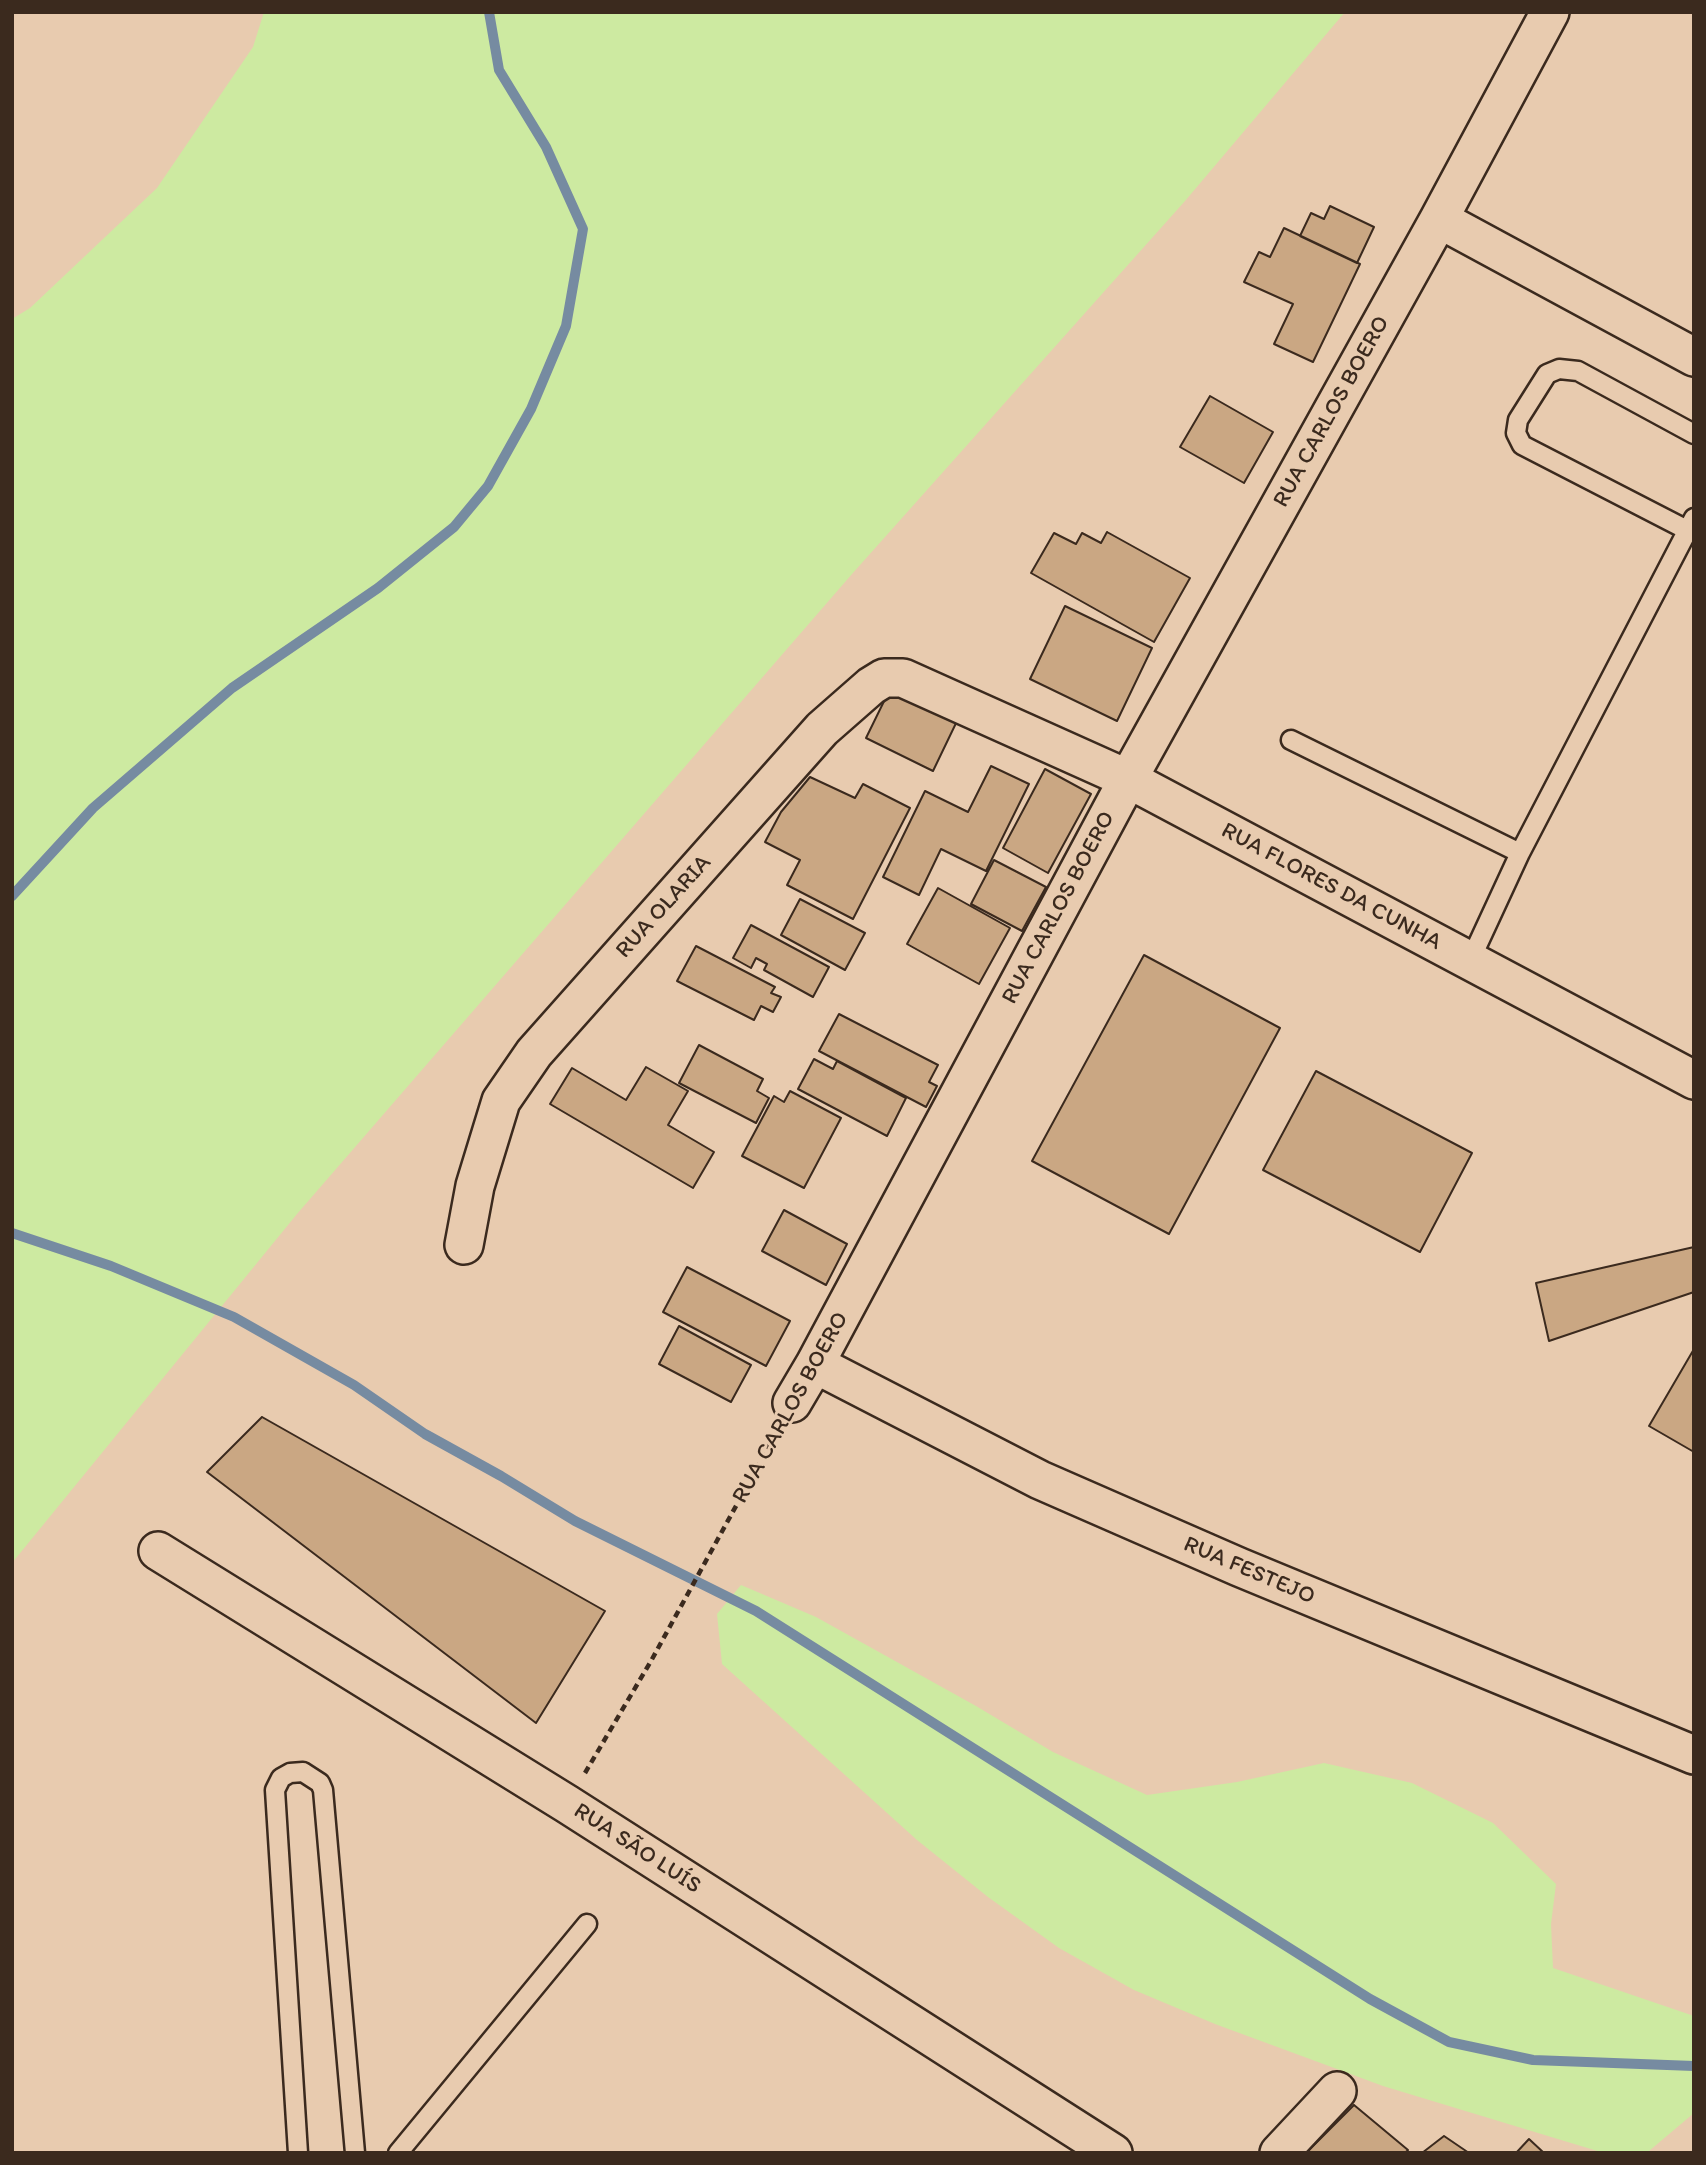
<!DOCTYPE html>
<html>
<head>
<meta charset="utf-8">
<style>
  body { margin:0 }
  #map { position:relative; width:1706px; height:2165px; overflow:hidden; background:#e8cbaf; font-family:Itim,sans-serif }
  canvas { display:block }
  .frame { position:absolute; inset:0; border:14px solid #3b2a1e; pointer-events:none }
</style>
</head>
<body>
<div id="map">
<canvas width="1706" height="2165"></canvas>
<div class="frame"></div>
</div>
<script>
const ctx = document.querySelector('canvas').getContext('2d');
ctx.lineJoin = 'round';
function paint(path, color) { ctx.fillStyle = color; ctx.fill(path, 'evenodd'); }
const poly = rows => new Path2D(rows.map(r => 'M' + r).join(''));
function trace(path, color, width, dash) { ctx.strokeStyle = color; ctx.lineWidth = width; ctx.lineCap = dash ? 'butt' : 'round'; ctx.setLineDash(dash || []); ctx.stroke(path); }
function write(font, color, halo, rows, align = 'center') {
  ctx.font = font + ' Itim,sans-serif'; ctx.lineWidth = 6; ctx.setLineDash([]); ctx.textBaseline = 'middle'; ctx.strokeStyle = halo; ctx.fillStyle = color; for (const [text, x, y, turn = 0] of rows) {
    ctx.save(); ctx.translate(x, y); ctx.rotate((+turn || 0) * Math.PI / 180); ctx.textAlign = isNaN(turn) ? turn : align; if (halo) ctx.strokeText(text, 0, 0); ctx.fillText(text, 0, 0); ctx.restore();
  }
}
const green = poly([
  [264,12,1345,12,1185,201,852,574,297,1214,12,1563,12,319,30,308,157,188,253,47],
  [741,1585,816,1617,976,1706,1053,1752,1147,1795,1237,1782,1324,1763,1412,1783,1493,1823,1556,1884,1551,1924,1553,1968,1694,2016,1694,2113,1649,2151,1604,2153,1383,2086,1215,2024,1134,1990,1059,1948,988,1897,917,1840,722,1664,717,1614]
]);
const stream = poly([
  [12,896,93,808,232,688,378,588,454,527,488,486,531,409,566,326,583,229,546,147,499,70,489,12],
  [12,1233,111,1266,234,1317,354,1385,425,1434,501,1476,575,1521,756,1611,1370,1999,1449,2042,1533,2060,1694,2066]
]);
const building = poly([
  [1330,206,1374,227,1357,263,1300,236,1311,213,1324,219,1330,206],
  [1284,228,1360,264,1313,362,1274,344,1293,304,1244,282,1259,252,1270,257,1284,228],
  [1210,396,1273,432,1244,483,1180,447,1210,396],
  [1107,532,1190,578,1154,642,1031,573,1054,533,1076,544,1082,533,1101,543,1107,532],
  [1065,606,1152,648,1117,721,1030,679,1065,606],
  [891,687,958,719,933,771,866,738,891,687],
  [991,766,1029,784,986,871,941,849,919,895,883,877,925,791,968,812,991,766],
  [1045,769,1091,794,1048,873,1003,848,1045,769],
  [810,777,855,798,863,784,910,808,853,919,787,885,800,860,765,842,781,812,810,777],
  [994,860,1046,887,1022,931,971,904,994,860],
  [938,888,1010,928,979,984,907,944,938,888],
  [800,899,865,933,845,970,781,935,800,899],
  [751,925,829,967,813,997,764,970,767,964,756,958,751,968,733,958,751,925],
  [696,946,775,987,771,993,781,997,773,1012,761,1006,754,1020,677,981,696,946],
  [1144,955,1280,1028,1169,1234,1032,1161,1144,955],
  [839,1014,938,1065,929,1082,937,1086,926,1107,819,1051,839,1014],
  [699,1045,763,1079,757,1091,769,1098,756,1123,679,1083,699,1045],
  [814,1059,833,1069,837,1061,906,1098,887,1136,798,1089,814,1059],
  [646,1067,688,1091,668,1125,714,1152,693,1188,550,1104,572,1068,626,1100,646,1067],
  [1316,1071,1472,1153,1420,1252,1263,1170,1316,1071],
  [790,1091,841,1118,804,1188,742,1156,774,1096,784,1102,790,1091],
  [784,1210,847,1244,826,1285,762,1251,784,1210],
  [1694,1247,1694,1292,1549,1341,1536,1283,1694,1247],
  [687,1267,790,1321,766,1366,663,1312,687,1267],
  [679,1326,751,1365,731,1402,659,1364,679,1326],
  [1694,1349,1694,1452,1649,1426,1694,1349],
  [262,1417,605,1611,536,1723,207,1472,262,1417],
  [1354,2105,1408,2150,1405,2153,1306,2153,1354,2105],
  [1444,2136,1469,2153,1422,2153,1444,2136],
  [1529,2139,1544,2153,1516,2153,1529,2139]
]);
const path = poly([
  [585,1773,651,1661,776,1433]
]);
const lane = poly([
  [1687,530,1522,445,1516,433,1518,420,1547,374,1559,369,1578,371,1694,434],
  [1291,740,1520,853],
  [1470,961,1520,853,1694,518],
  [298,2153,275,1790,281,1778,290,1773,303,1772,320,1783,323,1790,355,2153],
  [398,2153,587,1924]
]);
const street = poly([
  [1439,219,1694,357],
  [464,1245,475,1186,501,1101,534,1053,822,729,871,686,884,678,903,678,1128,779,1694,1080],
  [815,1364,1040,1480,1239,1567,1694,1755],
  [792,1403,815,1364,1128,779,1439,219,1550,12],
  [158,1551,567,1804,1113,2153],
  [1279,2153,1337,2091]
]);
const streetNames = [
  ["RUA CARLOS BOERO",1332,412,-61],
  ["RUA FLORES DA CUNHA",1331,887,28],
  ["RUA OLARIA",664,907,-48],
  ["RUA CARLOS BOERO",1059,908,-62],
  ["RUA CARLOS BOERO",791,1408,-61],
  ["RUA FESTEJO",1249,1571,23],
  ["RUA SÃO LUÍS",637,1849,33]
];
paint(green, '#cdeaa1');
trace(stream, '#768ba1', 10);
paint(building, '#caa783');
trace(building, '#3b2a1e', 2);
trace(lane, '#3b2a1e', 23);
trace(street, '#3b2a1e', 42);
trace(path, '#3b2a1e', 4.5, [7, 5]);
trace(lane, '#e8cbaf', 18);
trace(street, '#e8cbaf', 37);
write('23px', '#3b2a1e', '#e8cbaf', streetNames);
</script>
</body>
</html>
